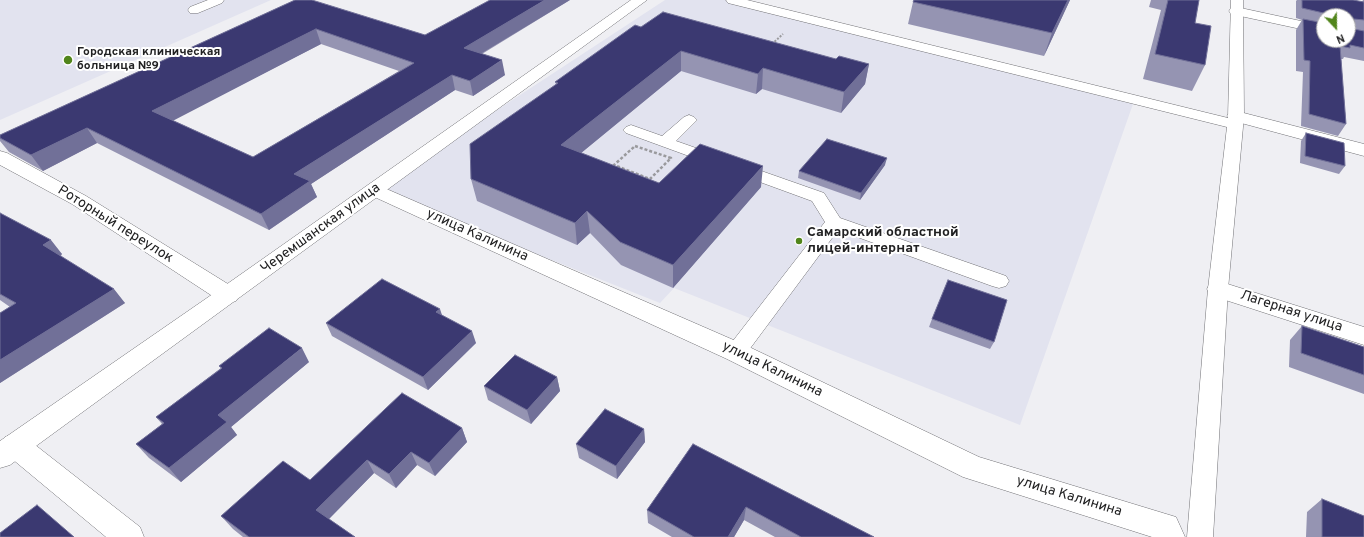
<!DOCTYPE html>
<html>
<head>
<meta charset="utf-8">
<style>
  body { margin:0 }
  #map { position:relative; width:1364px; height:537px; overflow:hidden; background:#efeff3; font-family:Overpass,sans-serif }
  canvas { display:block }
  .north { position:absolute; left:1316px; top:8px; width:40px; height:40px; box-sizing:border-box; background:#fff; border:1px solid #a6a6a7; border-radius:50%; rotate:158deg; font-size:11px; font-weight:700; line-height:16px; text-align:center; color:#212122 }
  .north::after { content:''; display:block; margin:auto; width:14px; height:18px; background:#51851b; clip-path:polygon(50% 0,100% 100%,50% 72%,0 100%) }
</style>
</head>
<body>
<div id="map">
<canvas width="1364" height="537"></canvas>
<div class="north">N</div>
</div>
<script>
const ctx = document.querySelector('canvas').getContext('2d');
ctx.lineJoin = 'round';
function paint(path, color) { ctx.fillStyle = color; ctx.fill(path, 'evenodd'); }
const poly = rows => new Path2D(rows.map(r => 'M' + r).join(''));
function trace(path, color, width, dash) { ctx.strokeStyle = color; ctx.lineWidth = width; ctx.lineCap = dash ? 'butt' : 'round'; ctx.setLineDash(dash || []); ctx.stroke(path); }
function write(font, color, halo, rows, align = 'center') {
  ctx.font = font + ' Overpass,sans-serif'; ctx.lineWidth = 4; ctx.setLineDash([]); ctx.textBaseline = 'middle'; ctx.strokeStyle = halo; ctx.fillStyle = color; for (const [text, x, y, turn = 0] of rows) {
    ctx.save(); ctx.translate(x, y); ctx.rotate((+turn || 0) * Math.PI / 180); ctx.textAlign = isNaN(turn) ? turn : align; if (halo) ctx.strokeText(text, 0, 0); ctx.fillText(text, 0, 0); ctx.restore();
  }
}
const built = poly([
  [0,0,271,0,0,120],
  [665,0,730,0,1133,104,1020,425,674,288,660,303,375,190]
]);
const pathFar1 = poly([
  [772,44,783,34]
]);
const path = poly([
  [635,146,671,158,650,179,614,165,635,146]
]);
const lane = poly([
  [208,0,224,0,222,3,198,13,190,13,188,10,190,7,208,0],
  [726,0,747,0,1228,118,1231,0,1243,0,1244,116,1228,289,1213,537,1187,537,1208,289,1227,127,728,3,726,0],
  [689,115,694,117,697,120,676,141,824,193,840,218,1006,276,1009,281,1006,286,999,288,992,286,838,230,743,358,736,360,729,358,725,352,729,346,825,222,812,201,626,133,623,130,626,127,631,125,662,136,684,117,689,115]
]);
const street = poly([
  [1236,7,1324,26,1324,34,1231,14,1229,11,1231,8,1236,7],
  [1236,111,1364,144,1364,156,1230,120,1227,116,1230,112,1236,111],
  [0,151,7,153,86,196,236,289,239,295,236,301,228,303,220,301,72,204,0,165,0,151],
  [375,184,745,345,979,457,1176,517,1185,537,1152,537,963,477,727,359,368,194,365,190,368,186,375,184],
  [1218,281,1364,327,1364,345,1210,295,1207,289,1210,283,1218,281],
  [15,433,25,437,140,527,144,537,106,537,5,453,1,445,5,437,15,433]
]);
const secondary = poly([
  [631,0,647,0,10,465,0,468,0,441,220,289,631,0]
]);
const wall = poly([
  [295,0,425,35,570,0,482,54,505,75,473,96,455,90,311,184,317,197,269,230,97,143,43,171,9,152,0,141,0,135],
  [321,44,399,71,253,157,172,120],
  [914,0,1070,0,1044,56,908,24,913,2],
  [1151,0,1199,0,1195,23,1205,65,1192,91,1143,79,1161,10,1149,7],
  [1297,0,1353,0,1362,2,1363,0,1364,0,1364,61,1344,57,1343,59,1341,59,1346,124,1338,136,1301,126,1303,72,1296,71,1296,30,1302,20,1296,18,1296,1],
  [1324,16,1348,16,1324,40],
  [641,27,836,59,869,64,865,84,841,113,762,89,756,94,681,71,581,153,659,183,761,187,673,288,621,265,590,233,577,245,477,201,471,179,556,84,555,82],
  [1306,133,1345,166,1339,174,1300,163,1301,141],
  [885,165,860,200,798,178,799,171],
  [0,213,62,254,61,256,125,303,0,383,0,313,10,307,0,300],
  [442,315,476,343,428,390,332,336,326,323],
  [932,319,994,342,990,349,929,327],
  [1302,326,1364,347,1364,394,1289,367,1290,340],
  [309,362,231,427,237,435,181,482,149,458,136,444,162,424,156,417,221,368,219,366],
  [557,377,560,391,531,424,488,400,484,386],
  [462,428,467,442,435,476,417,465,396,488,374,473,329,519,355,537,243,537,233,529,221,516,310,480],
  [644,429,645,442,617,479,579,458,576,444],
  [693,444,874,537,775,537,744,520,734,537,672,537,648,523,647,510],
  [1322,499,1364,537,1306,537,1307,512]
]);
const shadedWall = poly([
  [545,0,570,0,467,62,464,48],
  [1068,0,1070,0,1044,56,1052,33],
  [316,29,321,44,161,127,152,111],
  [681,51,681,71,564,167,561,145],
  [502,60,505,75,473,96,470,81],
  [869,64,865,84,841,113,844,92],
  [763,68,762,89,756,94,758,74],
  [452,75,455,90,311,184,317,197,269,230,261,214,294,174],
  [87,128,97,143,43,171,31,155],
  [887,158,885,165,860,200,861,193],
  [763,166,761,187,673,288,673,265],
  [587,211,590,233,577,245,575,223],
  [51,240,62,254,55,259,43,245],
  [114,289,125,303,0,383,0,360],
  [440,309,444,321,436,312],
  [472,331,476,343,428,390,423,377],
  [302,348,309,362,231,427,237,435,181,482,169,468,218,415],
  [557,377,560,391,531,424,527,410],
  [462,428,467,442,435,476,429,463],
  [644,429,645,442,617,479,616,466],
  [411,452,417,465,396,488,389,474],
  [367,460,374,473,325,523,316,510],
  [746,507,744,520,734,537,728,537]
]);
const building = poly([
  [295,0,312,0,425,35,490,0,545,0,464,48,502,60,470,81,452,75,294,174,310,181,261,214,87,128,31,155,0,138,0,135,295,0],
  [316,29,414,63,253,157,152,111,316,29],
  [914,0,1068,0,1052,33,913,2,914,0],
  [1168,0,1199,0,1195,23,1211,26,1205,65,1155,54,1168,0],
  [1302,0,1353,0,1364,2,1364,20,1354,19,1354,29,1364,31,1364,48,1350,45,1350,48,1340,46,1346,124,1309,114,1310,61,1304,60,1303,19,1324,23,1324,40,1348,40,1348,16,1332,16,1332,15,1302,8,1302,0],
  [663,12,836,59,839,56,869,64,844,92,763,68,758,74,681,51,561,145,659,183,700,144,763,166,673,265,620,242,587,211,575,223,471,179,470,144,558,83,555,82,635,25,641,27,663,12],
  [1306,133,1344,143,1345,166,1305,156,1306,133],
  [827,139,887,158,861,193,799,171,827,139],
  [0,213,51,240,43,245,114,289,0,360,0,313,16,303,0,294,0,213],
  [382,279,440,309,436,312,472,331,423,377,326,323,382,279],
  [948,280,1007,300,994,342,932,319,948,280],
  [1302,326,1364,347,1364,375,1301,353,1302,326],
  [269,328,302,348,218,415,227,422,169,468,136,444,164,423,156,417,222,368,219,366,269,328],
  [515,355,557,377,527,410,484,386,515,355],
  [402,393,462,428,429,463,411,452,389,474,367,460,316,510,355,537,249,537,221,516,283,461,310,480,402,393],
  [605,409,644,429,616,466,576,444,605,409],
  [693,444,874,537,801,537,746,507,728,537,694,537,647,510,693,444],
  [1322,499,1364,516,1364,537,1322,537,1322,499],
  [37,505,74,537,0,537,0,533,37,505]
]);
const markers = [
  [68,60,5,"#51851b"],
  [799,241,4,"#51851b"]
];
const farPoinames = [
  ["Городская клиническая",77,53],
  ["больница №9",77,67]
];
const streetNames = [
  ["Роторный переулок",115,225,32],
  ["Черемшанская улица",321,229,-36],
  ["улица Калинина",477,236,24],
  ["Лагерная улица",1291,312,18],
  ["улица Калинина",772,370,26],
  ["улица Калинина",1069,497,17]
];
const poiNames = [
  ["Самарский областной",807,233],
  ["лицей-интернат",807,249]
];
paint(built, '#e2e3ef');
trace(lane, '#727276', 1);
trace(street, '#727276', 1);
trace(secondary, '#727276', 1);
trace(pathFar1, '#9a9a9d', 2, [2, 1.5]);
trace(path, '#9a9a9d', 2.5, [3, 2]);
paint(lane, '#fff');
paint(street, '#fff');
paint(secondary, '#fff');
paint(wall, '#9594b2');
paint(shadedWall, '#717098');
paint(building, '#3b3971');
trace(building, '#717098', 1);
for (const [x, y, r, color] of markers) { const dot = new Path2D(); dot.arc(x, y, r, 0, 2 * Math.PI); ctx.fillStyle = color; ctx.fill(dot); trace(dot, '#fff', 1.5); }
write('bold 12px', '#212122', '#fff', farPoinames, 'left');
write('14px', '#212122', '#fff', streetNames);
write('bold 14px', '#212122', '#fff', poiNames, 'left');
</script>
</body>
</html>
